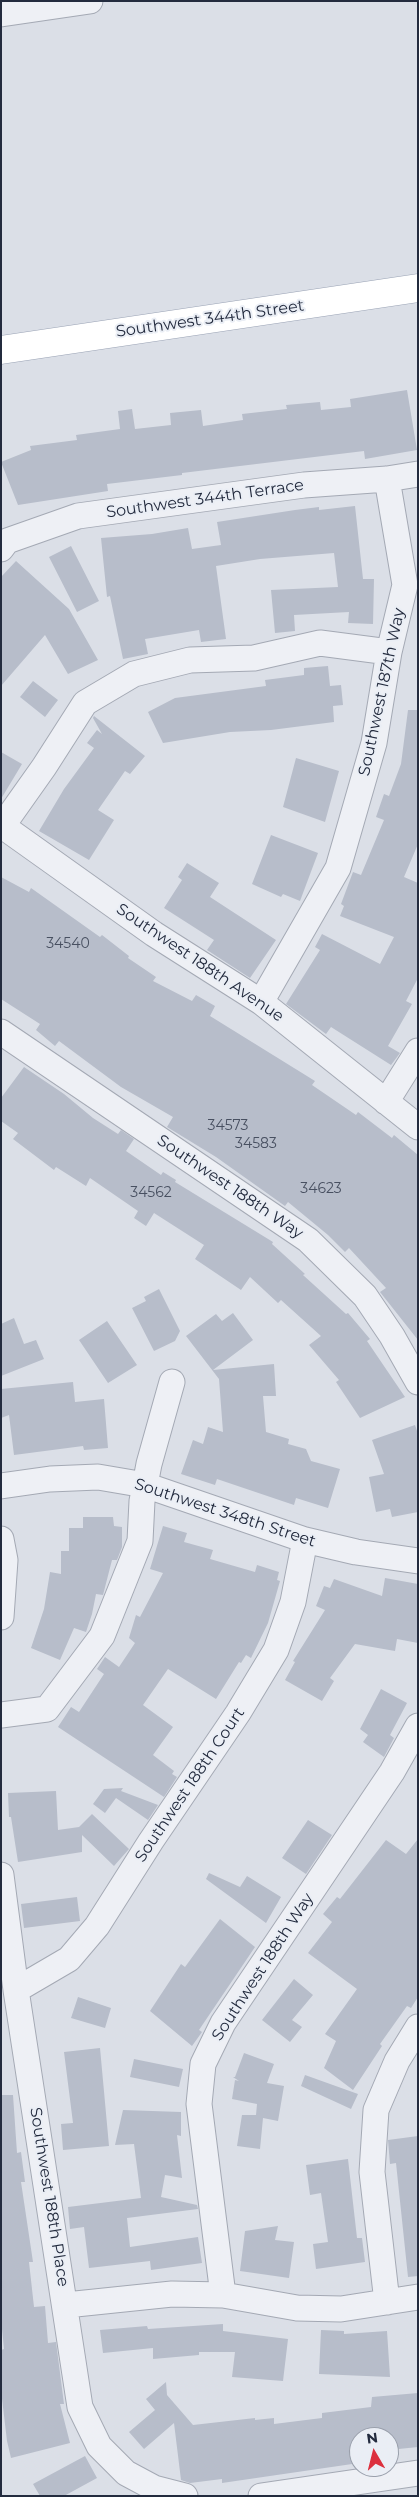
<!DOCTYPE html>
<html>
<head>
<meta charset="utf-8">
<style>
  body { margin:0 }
  #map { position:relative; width:419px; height:2497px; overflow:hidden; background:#dbdfe7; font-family:Montserrat,sans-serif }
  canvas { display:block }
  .frame { position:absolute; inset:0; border:2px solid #232b3e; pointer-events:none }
  .north { position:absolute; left:349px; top:2427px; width:50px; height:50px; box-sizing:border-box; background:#eaeef5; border:1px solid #9aa0ac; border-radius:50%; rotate:352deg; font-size:14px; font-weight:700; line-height:20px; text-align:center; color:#232b3e }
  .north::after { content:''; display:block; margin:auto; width:18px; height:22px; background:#dc303e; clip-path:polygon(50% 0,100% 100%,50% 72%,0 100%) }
</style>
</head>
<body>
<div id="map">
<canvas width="419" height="2497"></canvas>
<div class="frame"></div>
<div class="north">N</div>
</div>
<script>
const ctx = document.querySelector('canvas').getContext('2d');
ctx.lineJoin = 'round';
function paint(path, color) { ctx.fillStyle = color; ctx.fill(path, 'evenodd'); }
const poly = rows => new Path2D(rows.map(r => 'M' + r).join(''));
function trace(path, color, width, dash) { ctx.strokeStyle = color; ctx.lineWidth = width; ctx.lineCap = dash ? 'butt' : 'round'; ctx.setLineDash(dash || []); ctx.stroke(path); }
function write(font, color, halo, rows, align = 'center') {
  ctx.font = font + ' Montserrat,sans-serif'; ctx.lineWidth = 4; ctx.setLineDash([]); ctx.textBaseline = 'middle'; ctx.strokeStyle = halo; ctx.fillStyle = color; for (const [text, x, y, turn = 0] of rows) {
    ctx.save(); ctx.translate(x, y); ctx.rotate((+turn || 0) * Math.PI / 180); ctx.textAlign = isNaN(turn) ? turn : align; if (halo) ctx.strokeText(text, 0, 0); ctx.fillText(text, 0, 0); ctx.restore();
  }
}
const building = poly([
  [407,390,417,450,365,459,364,451,182,473,182,475,107,484,108,491,18,505,1,462,31,450,30,446,77,440,76,435,120,429,118,411,132,409,135,429,171,425,170,413,201,410,203,426,243,420,242,414,287,409,286,405,320,402,321,410,351,407,350,399],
  [355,506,363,579,374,579,373,624,348,623,349,612,294,615,295,631,275,633,271,590,338,587,334,553,260,559,216,566,226,639,201,642,199,630,145,639,148,654,123,659,110,596,107,597,101,538,152,534,188,528,192,549,221,545,217,522,295,510,319,507,319,510],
  [71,546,99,601,77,612,49,557],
  [16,561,69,609,98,660,68,674,45,635,1,686,1,577],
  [328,666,330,686,341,685,343,705,333,706,334,722,271,730,230,732,163,743,148,712,175,698,266,686,265,680,304,675,304,668],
  [33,681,58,700,45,717,20,697],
  [408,710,418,710,418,844,404,877,418,883,418,978,406,1001,412,1004,388,1046,400,1053,391,1065,331,1027,326,1034,286,1004,320,950,315,947,322,934,380,964,394,937,340,916,344,906,341,904,353,872,361,875,384,820,376,817,384,794,389,796,401,764],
  [94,716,145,756,130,774,125,771,98,810,114,820,89,860,39,831,64,789,94,748,87,743,97,730,102,734,93,718],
  [1,752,22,764,1,799],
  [296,758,339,771,325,822,283,807],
  [271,835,318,853,300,901,283,894,281,897,252,884],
  [187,863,219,883,210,897,276,940,250,978,207,950,214,940,164,908,182,880,178,877],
  [1,877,29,892,31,888,100,937,102,935,129,956,128,958,156,977,153,981,192,1001,196,995,215,1006,210,1016,315,1081,312,1085,356,1115,358,1112,392,1138,394,1135,418,1155,418,1340,380,1292,386,1288,349,1248,345,1252,328,1235,288,1202,285,1206,216,1157,167,1127,173,1117,121,1087,59,1041,55,1046,36,1030,40,1024,1,999],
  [24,1067,64,1094,93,1118,118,1134,121,1130,134,1139,126,1151,161,1175,163,1172,176,1180,175,1182,273,1242,272,1244,305,1274,303,1275,346,1314,348,1313,370,1339,367,1341,405,1397,360,1418,336,1382,339,1380,309,1345,321,1336,281,1300,278,1303,250,1277,241,1290,195,1259,204,1245,154,1213,146,1226,134,1218,138,1211,90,1178,86,1186,56,1167,54,1170,13,1139,18,1133,1,1121,1,1098],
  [159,1289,180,1331,175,1341,154,1351,132,1308,146,1301,144,1297],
  [233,1313,253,1340,213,1370,274,1364,276,1396,263,1396,266,1432,289,1439,288,1444,306,1449,311,1461,340,1469,328,1508,296,1498,294,1505,217,1479,215,1485,181,1474,193,1440,203,1444,208,1427,223,1432,219,1379,186,1336,216,1314,222,1321],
  [14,1318,24,1344,36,1340,44,1359,1,1376,1,1324],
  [107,1321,137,1365,108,1383,79,1340],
  [73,1382,75,1402,104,1399,108,1448,84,1450,83,1446,14,1455,9,1415,1,1418,1,1389],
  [415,1425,418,1434,418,1512,392,1517,390,1509,376,1512,369,1477,384,1474,372,1440],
  [83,1517,113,1517,114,1526,122,1527,122,1547,117,1560,112,1560,103,1595,96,1594,92,1614,86,1632,74,1628,60,1660,31,1648,44,1609,50,1572,61,1574,61,1551,69,1551,69,1528,83,1528],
  [163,1526,187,1533,184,1542,213,1550,210,1559,255,1572,257,1565,279,1572,277,1580,280,1581,268,1623,251,1658,246,1655,241,1663,239,1662,216,1699,168,1669,143,1705,173,1727,153,1755,174,1771,172,1774,177,1777,164,1797,58,1727,71,1707,79,1712,104,1674,97,1669,105,1657,119,1667,135,1643,129,1638,136,1615,140,1617,163,1573,150,1569],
  [385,1578,418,1584,418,1643,397,1639,395,1651,355,1644,330,1678,334,1681,322,1701,285,1680,295,1662,293,1661,325,1610,316,1606,324,1586,330,1588,334,1579,382,1596],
  [381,1689,407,1703,390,1735,394,1738,384,1757,363,1742,368,1735,360,1729],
  [123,1788,121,1791,158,1805,148,1820,116,1798,105,1813,93,1804,104,1789],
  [56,1791,58,1830,79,1827,92,1814,129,1849,114,1866,82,1835,82,1852,18,1862,11,1817,9,1817,8,1793],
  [308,1820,332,1835,306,1874,282,1858],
  [418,1839,418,1997,411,2008,407,2006,380,2044,382,2046,353,2090,324,2068,336,2041,325,2034,357,1989,308,1953,332,1922,323,1914,337,1897,340,1899,386,1840,406,1854],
  [209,1873,240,1887,247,1876,281,1897,266,1923,206,1879],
  [77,1897,80,1921,24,1928,21,1904],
  [220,1919,255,1947,199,2030,202,2032,192,2046,150,2011,181,1964,185,1967],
  [294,1979,313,1995,292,2020,302,2027,290,2042,262,2020],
  [78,1997,111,2008,105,2028,71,2018],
  [100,2048,109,2146,63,2150,61,2124,73,2123,64,2052],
  [244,2053,274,2064,267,2083,284,2086,278,2121,263,2118,260,2149,237,2146,242,2115,256,2115,257,2104,232,2099,235,2080,239,2081,233,2077,235,2077],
  [134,2059,183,2069,179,2087,130,2077],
  [305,2075,358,2094,351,2109,301,2086],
  [1,2095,13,2095,17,2153,21,2152,25,2182,21,2182,33,2262,29,2262,34,2307,45,2306,48,2343,56,2342,64,2404,60,2404,70,2443,11,2458,7,2441,1,2390,1,2350,4,2349,1,2319],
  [123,2110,181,2112,181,2136,177,2135,182,2178,165,2175,161,2197,197,2205,198,2209,127,2218,130,2247,198,2237,202,2263,151,2270,150,2261,89,2268,84,2227,70,2229,68,2207,141,2198,134,2144,115,2145],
  [418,2136,418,2276,408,2277,396,2163,390,2164,388,2140],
  [348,2159,357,2238,362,2238,365,2262,316,2269,313,2244,328,2242,321,2193,310,2195,306,2165],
  [278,2226,275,2240,294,2242,289,2278,240,2271,245,2231],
  [223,2324,223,2331,288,2339,283,2381,232,2377,235,2352,199,2352,199,2355,153,2359,153,2348,103,2353,100,2330,147,2326,148,2329],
  [321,2330,344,2331,344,2334,387,2331,390,2377,319,2374],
  [166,2382,167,2395,193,2425,255,2418,255,2420,274,2418,274,2424,322,2418,322,2413,371,2407,372,2397,418,2393,418,2447,389,2450,389,2437,359,2437,359,2463,222,2483,222,2479,190,2483,181,2480,174,2423,144,2449,129,2432,155,2410,146,2399],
  [85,2456,97,2478,64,2496,40,2496,33,2484]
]);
const minor = poly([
  [1,14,90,1],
  [1,549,7,541,78,516,304,485,387,479,418,474],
  [1,825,154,934,261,1002,418,1127],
  [3,825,44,767,85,703,134,674,190,660,254,658,320,643,389,652],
  [261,1002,338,868,374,743,389,652,405,585,387,479],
  [1,1032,308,1240,365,1296,392,1336,418,1382],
  [386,1102,418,1051],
  [1,1486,50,1479,98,1477,145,1485,305,1540,356,1552,418,1561],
  [1,1539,5,1560,1,1617],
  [1,1715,47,1709,102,1636,140,1541,142,1501,149,1464,172,1382],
  [1,1875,16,1990,80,2407,99,2446,126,2473,154,2488,185,2496],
  [16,1990,69,1959,97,1926,151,1841,238,1713,276,1650,293,1602,305,1540],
  [223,2295,199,2104,203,2064,223,2023,392,1772,418,1726],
  [387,2302,372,2172,376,2110,397,2061,418,2027],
  [66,2305,172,2294,223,2295,297,2308,341,2309,418,2297],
  [261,2496,418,2473]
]);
const major = poly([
  [1,350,418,288]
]);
const numberNames = [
  ["34540",68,944],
  ["34573",228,1126],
  ["34583",256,1144],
  ["34623",321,1189],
  ["34562",151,1193]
];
const streetNames = [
  ["Southwest 344th Street",210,319,-8],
  ["Southwest 344th Terrace",205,499,-8],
  ["Southwest 187th Way",382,692,-78],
  ["Southwest 188th Avenue",200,963,34],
  ["Southwest 188th Way",230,1187,34],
  ["Southwest 348th Street",225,1513,18],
  ["Southwest 188th Court",190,1785,-56],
  ["Southwest 188th Way",263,1967,-57],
  ["Southwest 188th Place",49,2197,81]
];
paint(building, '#b7bdca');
trace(minor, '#a4a9b4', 27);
trace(major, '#99a2b4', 29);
trace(minor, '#eef0f5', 25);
trace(major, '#fff', 28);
write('14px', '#485061', null, numberNames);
write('16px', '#232b3e', '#eaeef5', streetNames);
</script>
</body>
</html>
